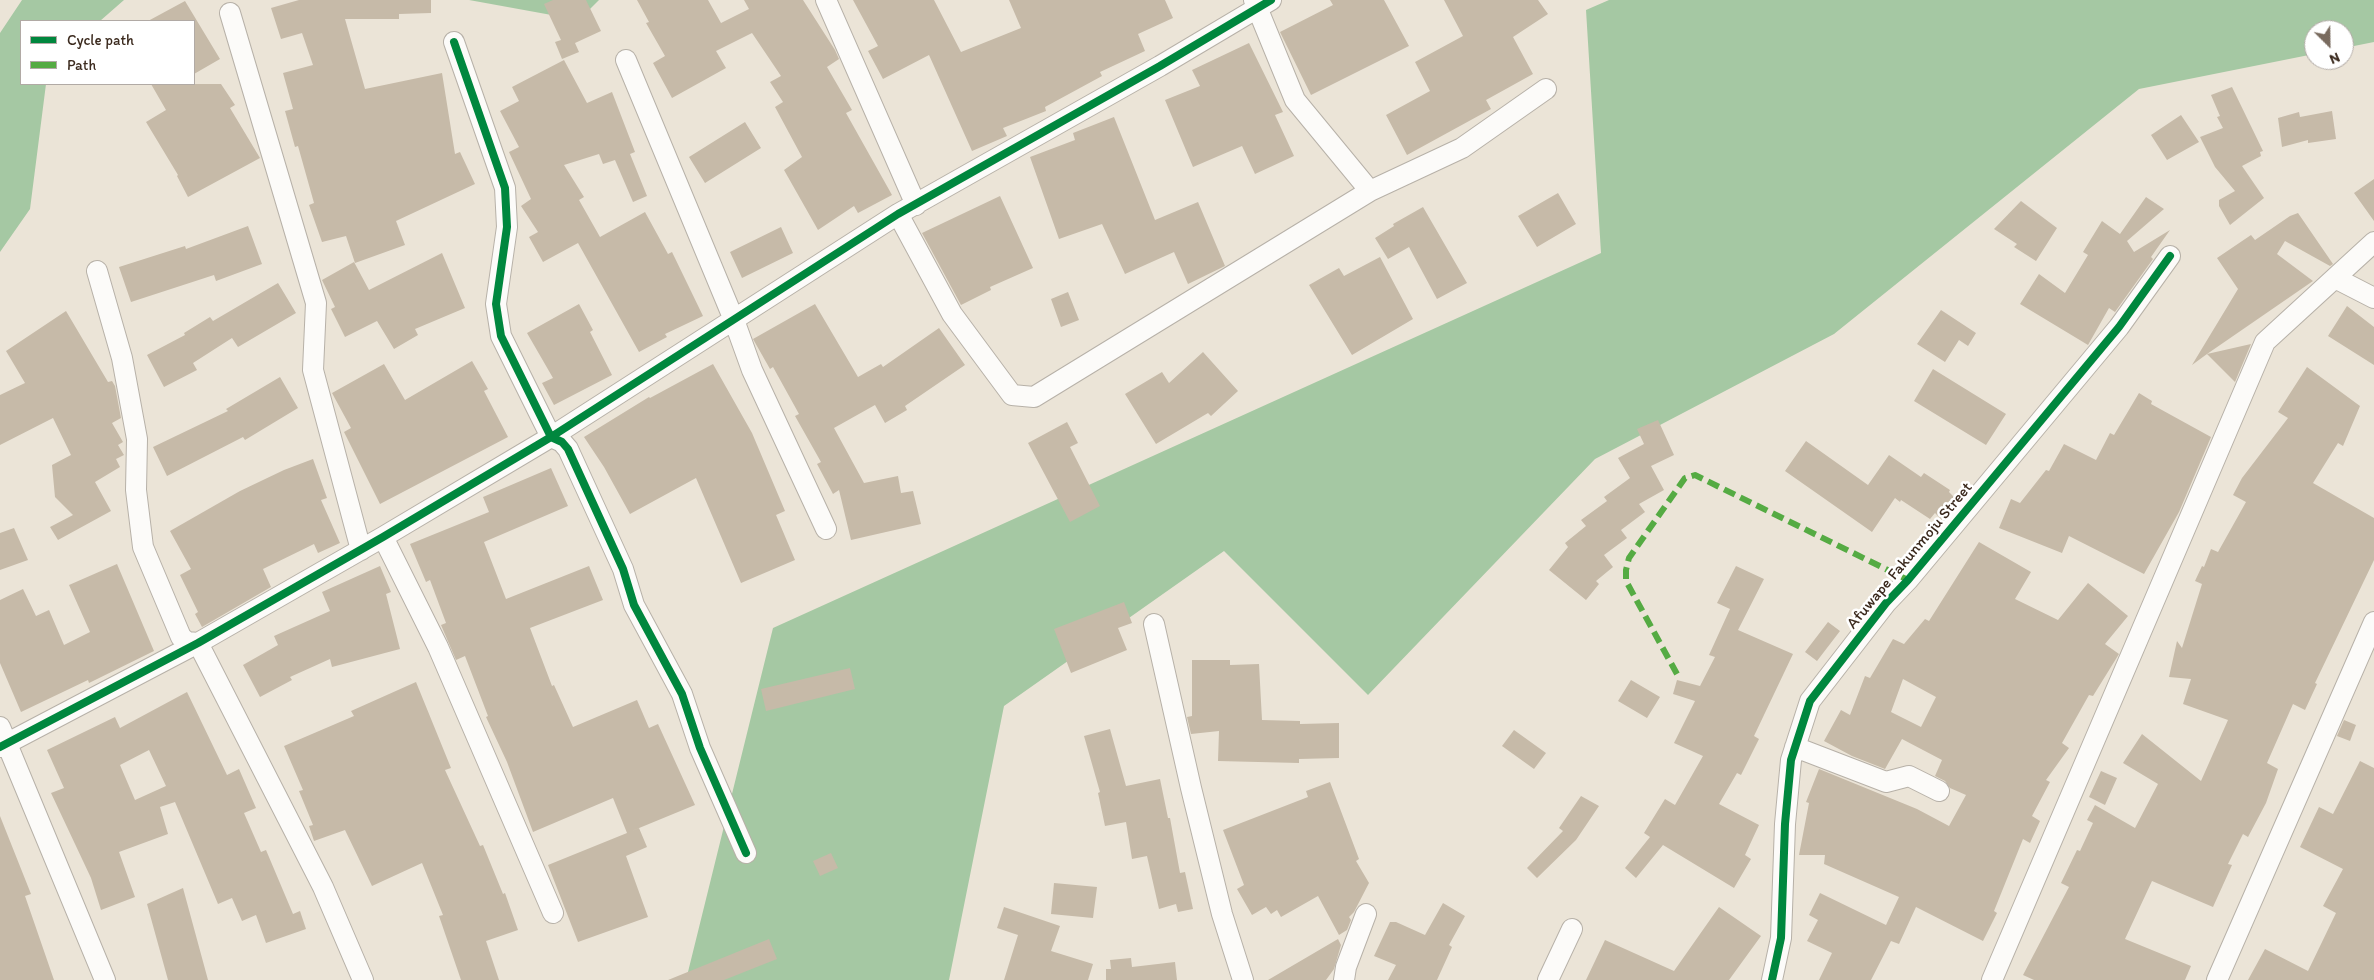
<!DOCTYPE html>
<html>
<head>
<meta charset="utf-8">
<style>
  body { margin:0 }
  #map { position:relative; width:2374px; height:980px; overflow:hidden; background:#ebe4d7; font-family:Itim,sans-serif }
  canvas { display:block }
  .legend { position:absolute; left:20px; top:20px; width:175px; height:65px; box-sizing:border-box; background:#fff; border:1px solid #b1aaa5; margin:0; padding:6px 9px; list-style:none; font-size:15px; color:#3b2a1e }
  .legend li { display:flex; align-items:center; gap:10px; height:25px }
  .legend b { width:25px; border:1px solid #b1aaa5 }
  .north { position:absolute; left:2304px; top:20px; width:50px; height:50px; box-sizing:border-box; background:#fff; border:1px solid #b1aaa5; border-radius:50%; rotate:157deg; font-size:14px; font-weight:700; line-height:20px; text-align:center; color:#3b2a1e }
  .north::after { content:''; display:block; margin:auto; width:18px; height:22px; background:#796b5f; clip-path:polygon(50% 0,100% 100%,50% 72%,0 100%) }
</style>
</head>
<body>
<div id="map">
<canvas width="2374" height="980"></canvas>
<ul class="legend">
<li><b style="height:6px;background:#00873e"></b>Cycle path</li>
<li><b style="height:6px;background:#55ab43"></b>Path</li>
</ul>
<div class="north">N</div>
</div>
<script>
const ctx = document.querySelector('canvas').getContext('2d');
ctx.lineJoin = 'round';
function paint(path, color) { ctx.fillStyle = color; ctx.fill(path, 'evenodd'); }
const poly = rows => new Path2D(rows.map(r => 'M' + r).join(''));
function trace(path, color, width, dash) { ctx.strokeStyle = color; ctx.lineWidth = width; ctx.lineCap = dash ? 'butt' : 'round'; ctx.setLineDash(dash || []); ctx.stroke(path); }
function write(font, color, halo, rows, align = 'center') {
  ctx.font = font + ' Itim,sans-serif'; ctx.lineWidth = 5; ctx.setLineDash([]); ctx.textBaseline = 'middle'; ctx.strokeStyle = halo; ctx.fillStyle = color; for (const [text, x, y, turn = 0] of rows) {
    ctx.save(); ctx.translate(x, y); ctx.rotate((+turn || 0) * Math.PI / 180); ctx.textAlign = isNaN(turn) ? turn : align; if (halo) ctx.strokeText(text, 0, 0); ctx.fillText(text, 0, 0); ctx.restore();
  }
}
const forest = poly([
  [22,0,124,0,100,21,21,21,21,84,46,84,30,209,0,252,0,33],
  [469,0,599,0,579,20],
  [1609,0,2374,0,2374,42,2344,48,2344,30,2314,30,2314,54,2139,89,1834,334,1595,459,1368,695,1224,551,1004,706,949,980,686,980,773,628,1601,253,1586,10]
]);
const building = poly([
  [299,0,431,0,431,13,399,14,399,19,345,19,365,89,442,73,455,154,460,152,475,184,396,221,405,245,355,263,346,236,322,242,309,205,314,203,298,146,295,147,285,111,293,109,283,73,313,65,302,33,281,39,271,8],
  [553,0,586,0,601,31,575,43,579,52,562,59,555,42,561,40,544,4],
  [637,0,708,0,721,23,749,9,744,0,803,0,835,50,839,59,827,67,852,110,846,113,892,195,858,213,854,206,818,230,784,170,802,157,775,107,783,102,770,82,781,76,752,33,716,51,726,68,672,98,653,63,665,56,646,23,649,22],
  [853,0,934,0,961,52,1021,28,1009,0,1165,0,1173,18,1138,34,1145,51,1100,72,1102,76,1045,107,1046,111,1003,128,1007,136,972,151,929,55,883,79,868,51,878,46],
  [1330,0,1384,0,1409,46,1311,95,1280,32,1333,5],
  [1444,0,1538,0,1548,14,1513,37,1533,74,1486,100,1491,109,1407,155,1386,115,1430,91,1415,62,1463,36],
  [185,1,220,59,194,74,194,21,148,21],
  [1249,43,1283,112,1275,115,1294,156,1255,174,1242,146,1193,167,1165,100,1200,86,1192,70],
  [564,60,587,103,612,92,635,152,630,154,647,196,633,202,615,160,603,164,599,154,564,165,584,197,579,200,600,237,645,212,668,254,672,252,703,316,665,334,667,337,639,352,578,243,543,262,529,237,538,232,521,206,531,199,509,152,519,147,500,111,519,101,512,87],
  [151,84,221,84,235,105,230,108,260,158,188,197,177,176,178,175,146,122,166,110],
  [2232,87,2263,151,2260,152,2261,156,2242,166,2264,198,2230,225,2219,206,2219,200,2235,191,2215,167,2200,137,2223,128,2217,117,2220,116,2211,95],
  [2332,111,2336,139,2308,143,2308,140,2282,147,2278,118,2299,112,2300,117],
  [2181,115,2199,142,2167,160,2151,135],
  [1114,117,1155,220,1198,202,1225,266,1188,284,1174,252,1125,274,1102,224,1059,239,1030,157,1075,140,1073,133],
  [745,122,761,148,705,183,689,157],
  [2374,179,2374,221,2354,193],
  [1558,193,1576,224,1537,247,1518,216],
  [1000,196,1033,268,990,287,991,290,961,305,922,233],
  [2146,197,2164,209,2127,241,2134,252,2170,230,2151,257,2153,259,2115,312,2109,308,2088,345,2020,304,2039,274,2065,293,2088,255,2083,252,2102,221,2120,234],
  [2021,201,2057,228,2036,261,2014,247,2017,244,1994,229],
  [1423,207,1467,283,1437,299,1409,247,1388,259,1375,238,1394,226,1393,224],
  [2298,213,2333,264,2330,266,2285,241,2277,254,2313,281,2207,354,2251,344,2235,382,2207,354,2192,365,2238,289,2217,258,2251,235,2255,240,2290,216],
  [248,226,262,264,216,281,214,275,131,302,119,267,185,246,186,249],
  [781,227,793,253,742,278,730,252],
  [442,253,465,308,415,329,418,335,394,349,377,321,345,337,331,309,335,307,322,280,354,262,369,290],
  [1380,257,1413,319,1352,355,1309,285,1339,268,1344,276],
  [278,283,296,313,238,347,232,338,193,363,197,370,164,387,147,355,185,335,184,333,210,317,213,321],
  [1068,292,1079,320,1061,327,1051,299],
  [579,304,593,330,590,332,612,375,554,405,542,383,553,378,527,333],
  [815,304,858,377,881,364,883,367,939,328,965,365,905,406,907,410,885,423,875,405,834,428,864,483,898,476,901,493,913,491,921,524,851,540,839,490,833,494,817,464,821,462,795,416,799,414,773,367,770,369,753,339],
  [2347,306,2374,327,2374,365,2328,336],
  [1941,310,1976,333,1968,346,1959,340,1945,362,1917,344],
  [66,311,108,382,112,381,115,386,121,418,112,423,123,442,118,445,124,455,116,459,120,467,95,482,111,511,58,540,50,527,73,515,55,497,52,465,71,455,53,418,0,445,0,395,25,383,6,351],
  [1203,352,1238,391,1211,416,1208,413,1156,444,1125,394,1162,372,1169,383],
  [472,361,488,389,484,391,508,437,380,504,344,432,351,428,332,393,384,364,405,400],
  [713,364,752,433,785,511,776,515,795,560,741,583,696,478,630,514,604,467,584,437,649,397,650,398],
  [2307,367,2360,406,2343,446,2338,443,2313,483,2374,518,2374,560,2315,683,2317,684,2305,710,2293,704,2267,763,2278,769,2266,803,2248,837,2243,834,2228,864,2232,865,2213,907,2152,881,2125,939,2191,966,2185,980,2034,980,2023,975,2069,887,2061,883,2077,850,2080,851,2093,823,2087,820,2095,805,2135,828,2158,784,2123,763,2142,734,2201,781,2228,720,2183,704,2191,679,2169,677,2177,641,2182,648,2202,584,2195,581,2202,566,2204,567,2211,549,2218,552,2246,502,2233,495,2242,478,2288,418,2278,412],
  [1933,369,2006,414,1986,445,1914,401],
  [280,377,298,408,245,440,243,437,167,476,153,447,228,411,226,409],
  [2139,393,2152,401,2151,404,2211,437,2179,512,2144,574,2069,536,2062,553,1999,528,2011,499,2020,503,2046,470,2049,471,2064,444,2096,460,2110,433,2114,435],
  [1658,420,1674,455,1651,466,1664,490,1639,504,1645,512,1621,530,1627,538,1604,555,1613,567,1596,581,1599,584,1586,600,1549,570,1568,547,1565,543,1586,526,1581,520,1607,501,1604,497,1630,478,1618,458,1644,444,1637,429],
  [1067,422,1078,443,1070,447,1100,506,1070,522,1028,443],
  [1806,441,1868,485,1889,455,1921,477,1924,473,1950,490,1949,492,1958,501,1952,509,1949,508,1942,520,1935,513,1930,519,1901,500,1900,502,1895,498,1872,532,1785,471],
  [313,459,327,498,321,500,340,543,318,553,314,544,263,569,271,587,202,627,195,614,198,612,180,575,191,569,170,531,240,491,284,470],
  [551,468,568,506,484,542,506,599,589,566,603,600,530,628,552,686,554,685,573,727,637,700,649,728,658,724,695,805,627,833,639,828,647,847,626,856,648,917,578,942,548,865,627,833,613,798,533,832,507,762,486,717,488,716,465,656,456,660,441,625,446,623,430,580,426,582,410,544,489,512,483,497],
  [14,528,28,560,0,570,0,533],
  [1979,542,2031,572,2015,599,2058,620,2088,583,2128,616,2105,644,2119,654,2093,696,2089,695,2062,743,2069,748,2046,780,2050,782,2032,816,2040,821,2030,843,2023,839,1994,911,1997,913,1983,941,1916,907,1899,944,1891,941,1871,980,1819,980,1832,953,1807,941,1818,920,1809,915,1820,893,1886,925,1899,897,1824,864,1825,855,1799,855,1809,803,1806,802,1819,769,1917,809,1949,826,1966,795,1950,788,1945,781,1935,776,1942,760,1902,739,1885,769,1852,756,1824,741,1841,710,1850,715,1865,676,1870,678,1893,639,1904,644,1925,619,1929,621],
  [1903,679,1936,697,1921,727,1891,712],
  [117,564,154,651,89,683,88,680,21,712,0,663,0,600,23,589,36,616,49,610,64,645,90,632,69,585],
  [380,566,391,592,386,594,400,649,332,667,330,659,290,677,292,680,260,697,243,665,278,645,274,636,330,611,322,592],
  [1736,566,1764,579,1738,630,1793,654,1754,736,1759,739,1741,775,1737,773,1719,804,1759,825,1745,855,1751,859,1734,888,1663,845,1636,878,1625,868,1650,837,1644,833,1665,799,1675,805,1703,756,1674,743,1695,701,1673,694,1677,680,1700,686,1715,657,1709,655,1730,609,1717,603],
  [1124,602,1132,623,1118,628,1127,650,1071,673,1054,629],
  [1828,622,1840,631,1817,661,1805,652],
  [1192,660,1230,660,1230,665,1259,664,1262,720,1300,721,1300,724,1339,723,1339,758,1299,759,1299,763,1218,761,1219,731,1191,734,1187,717,1192,716],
  [850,668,855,689,766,711,761,689],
  [1631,680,1660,697,1647,718,1618,701],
  [416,682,451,768,445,770,480,846,483,845,503,894,505,893,518,930,486,941,499,980,461,980,439,916,443,915,422,863,372,886,345,830,314,841,309,826,313,825,299,791,303,790,284,746,354,716,351,711],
  [187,692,227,775,239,769,256,808,244,813,261,852,266,850,293,914,300,911,306,929,266,943,256,915,242,921,232,898,218,904,175,802,160,807,168,834,119,852,135,897,101,910,91,878,51,793,64,788,47,750,115,717,120,728],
  [149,750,166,786,135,800,120,765],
  [2344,720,2356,725,2350,741,2337,736],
  [1110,729,1126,786,1160,779,1168,818,1170,818,1180,873,1185,872,1193,909,1178,912,1176,904,1159,909,1147,856,1132,859,1126,822,1105,826,1098,793,1100,792,1084,736],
  [1514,730,1546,753,1534,769,1502,746],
  [2360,761,2374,768,2374,980,2248,980,2265,949,2308,971,2336,913,2323,906,2343,869,2300,847,2319,807,2333,814],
  [2101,771,2117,778,2105,805,2089,797],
  [1330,782,1359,859,1356,861,1369,883,1354,912,1349,917,1351,920,1347,930,1339,935,1318,896,1281,917,1277,910,1271,914,1266,907,1252,915,1237,889,1244,885,1223,830,1308,797,1306,791],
  [1581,796,1599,806,1576,840,1537,878,1527,868,1563,831,1559,828],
  [0,816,31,894,25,896,54,980,0,980],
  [831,853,838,868,820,876,813,861],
  [1054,883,1097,887,1093,918,1051,914],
  [183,888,208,980,168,980,147,904],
  [1443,903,1465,916,1449,945,1452,947,1437,980,1388,980,1396,965,1374,956,1390,922,1396,922,1425,935],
  [1004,907,1060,926,1051,951,1093,964,1088,980,1004,980,1018,935,997,928],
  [1719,907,1761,936,1729,980,1586,980,1605,940,1674,971],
  [769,939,777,959,724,980,668,980],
  [1338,939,1341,945,1334,969,1326,980,1268,980],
  [1131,958,1132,967,1175,962,1177,980,1106,980,1106,969,1111,969,1110,960]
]);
const minor = poly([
  [826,0,916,205],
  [1254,0,1295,100,1370,191],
  [230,13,316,303,313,370,361,550],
  [454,42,505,188,507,227,496,304,501,336,551,437,562,442,568,449,623,569,634,605,682,694,700,748,746,853],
  [626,60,734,320,752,370,826,529],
  [898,214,952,314,1012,395,1034,397,1370,191,1462,148,1546,89],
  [97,271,122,358,137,439,136,490,143,547,181,637,187,642,198,643,323,887,363,980],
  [2335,278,2374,298],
  [383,537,438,647,553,913],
  [1154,624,1191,788,1222,914,1243,980],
  [0,727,105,980],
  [0,747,198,643,383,537,551,437,898,214,1160,66,1271,0],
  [1795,747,1886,782,1909,776,1939,791],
  [1344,980,1346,967,1366,914],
  [1548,980,1572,929],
  [1772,980,1781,938,1785,824,1791,760,1810,701,1886,603,1908,580,2119,327,2170,256],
  [1992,980,2265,342,2374,242],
  [2217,980,2374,622]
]);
const quiet = poly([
  [1677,674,1626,581,1626,570,1629,558,1685,478,1695,475,1908,580]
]);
const cycleway = poly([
  [454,42,505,188,507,227,496,304,501,336,551,437,562,442,568,449,623,569,634,605,682,694,700,748,746,853],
  [0,747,198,643,383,537,551,437,898,214,1160,66,1271,0],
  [1772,980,1781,938,1785,824,1791,760,1810,701,1886,603,1908,580,2119,327,2170,256]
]);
const streetNames = [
  ["Afuwape Fakunmoju Street",1910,556,-50]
];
paint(forest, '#a5c8a3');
paint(building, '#c6baa8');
trace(minor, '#b7b1a8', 22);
trace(minor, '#fcfbf9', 20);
trace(quiet, '#55ab43', 6, [12, 6]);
trace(cycleway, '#00873e', 8);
write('16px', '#3b2a1e', '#fff', streetNames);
</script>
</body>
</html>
